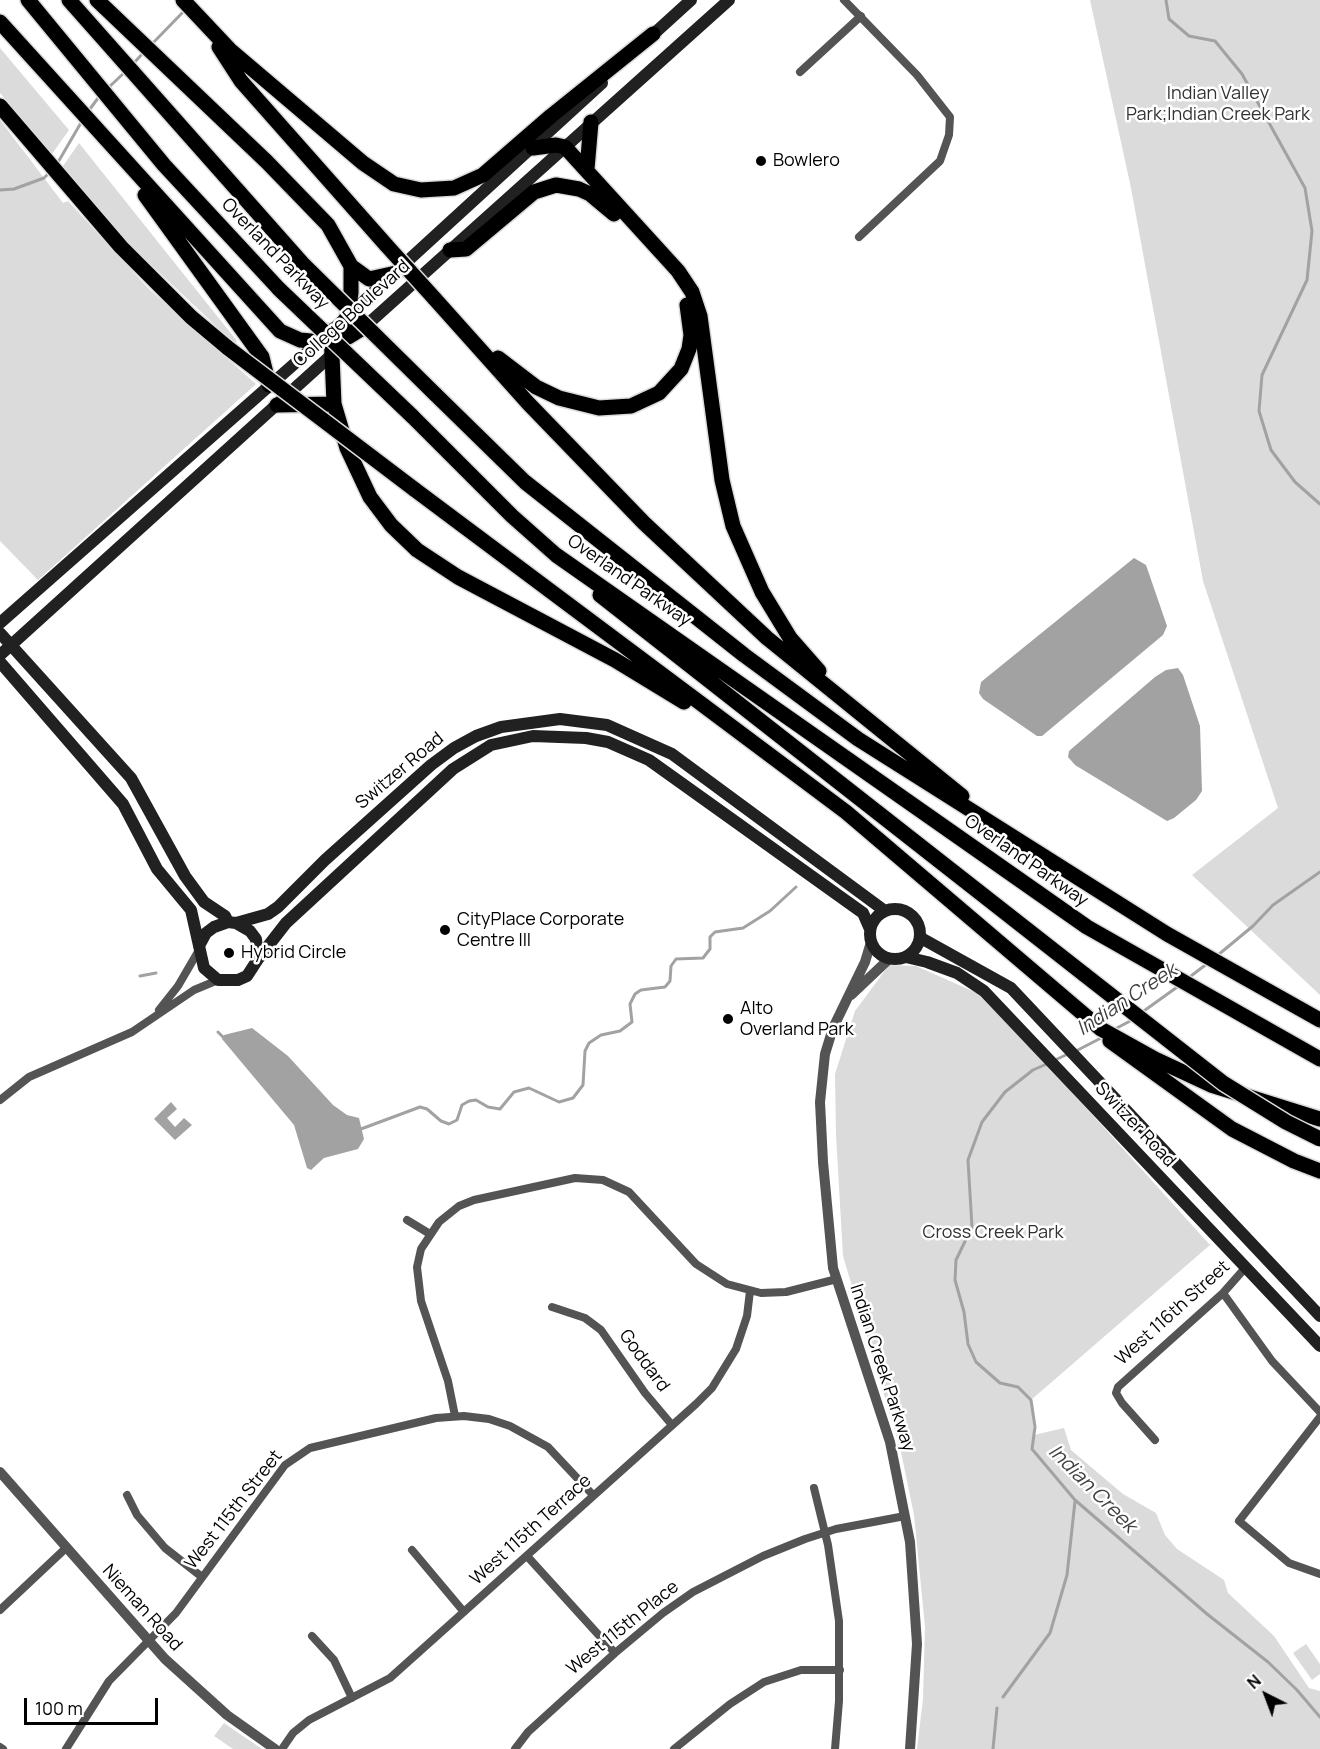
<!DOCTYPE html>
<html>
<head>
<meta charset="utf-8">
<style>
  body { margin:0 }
  #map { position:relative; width:1320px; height:1749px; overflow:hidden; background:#fff; font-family:Manrope,sans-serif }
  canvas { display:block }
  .north { position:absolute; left:1236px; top:1665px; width:60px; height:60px; -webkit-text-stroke:4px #fff; paint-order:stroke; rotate:318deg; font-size:16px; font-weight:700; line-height:24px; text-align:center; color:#000 }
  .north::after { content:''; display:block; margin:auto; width:21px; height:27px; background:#000; clip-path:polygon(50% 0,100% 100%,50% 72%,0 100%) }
  .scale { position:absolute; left:24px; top:1698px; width:134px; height:27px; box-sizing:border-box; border:3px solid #000; border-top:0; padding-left:8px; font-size:18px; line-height:21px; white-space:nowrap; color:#000; -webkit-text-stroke:4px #fff; paint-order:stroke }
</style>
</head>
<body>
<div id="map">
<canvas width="1320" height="1749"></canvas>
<div class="north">N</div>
<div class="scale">100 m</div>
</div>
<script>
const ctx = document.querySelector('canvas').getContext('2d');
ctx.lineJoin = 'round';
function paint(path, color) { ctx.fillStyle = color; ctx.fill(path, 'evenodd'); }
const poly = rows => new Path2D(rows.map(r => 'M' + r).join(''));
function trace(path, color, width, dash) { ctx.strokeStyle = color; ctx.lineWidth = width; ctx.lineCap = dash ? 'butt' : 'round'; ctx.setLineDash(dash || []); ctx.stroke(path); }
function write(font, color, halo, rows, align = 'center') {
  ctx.font = font + ' Manrope,sans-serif'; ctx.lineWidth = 5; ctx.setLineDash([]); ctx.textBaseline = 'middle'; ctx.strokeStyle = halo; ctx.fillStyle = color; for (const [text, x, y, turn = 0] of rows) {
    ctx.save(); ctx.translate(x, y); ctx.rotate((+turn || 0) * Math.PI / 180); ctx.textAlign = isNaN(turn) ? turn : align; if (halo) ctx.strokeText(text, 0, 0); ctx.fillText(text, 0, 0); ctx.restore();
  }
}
const green = poly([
  [1090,0,1320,0,1320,995,1192,875,1278,808,1203,581,1131,188],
  [0,48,69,130,52,154,0,93],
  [0,120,63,203,68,201,148,288,256,384,38,580,0,541],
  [79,143,237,341,235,344,126,241,63,166],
  [889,965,916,966,986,997,1210,1245,1031,1400,1034,1435,1064,1428,1071,1450,1123,1494,1156,1513,1165,1535,1177,1549,1224,1580,1228,1593,1274,1636,1309,1688,1320,1691,1320,1749,917,1749,923,1699,925,1627,914,1515,901,1452,843,1256,836,1135,835,1074,855,1011],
  [1306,1644,1320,1664,1320,1674,1312,1680,1293,1653],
  [224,1723,262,1749,233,1749,214,1736]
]);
const water = poly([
  [1134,558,1146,565,1167,626,1163,635,1042,736,1037,736,983,699,979,693,981,682],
  [1178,668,1183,675,1200,726,1202,791,1196,800,1174,818,1167,821,1075,765,1068,757,1069,751,1155,677,1166,670],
  [252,1028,288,1056,333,1105,347,1115,359,1118,364,1139,358,1149,324,1158,311,1170,307,1168,294,1125,222,1039,224,1035],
  [171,1102,177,1109,167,1118,175,1127,184,1118,192,1125,175,1140,154,1119]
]);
const stream = poly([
  [1166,0,1169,19,1189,36,1215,41,1242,74,1305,188,1312,231,1307,280,1262,375,1259,411,1271,450,1295,482,1320,504],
  [151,45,186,9],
  [132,65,144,52],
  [108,88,125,72],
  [87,113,101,94],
  [57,164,82,121],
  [0,190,14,189,44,178,51,171],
  [1218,955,1253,926,1273,905,1320,872],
  [140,976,156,973],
  [1187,979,1208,963],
  [1141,1013,1180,985],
  [1113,1030,1134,1019],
  [218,1032,223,1037],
  [1074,1052,1103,1037],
  [1055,1060,1068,1054],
  [1049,1063,1033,1070,1005,1092,982,1122,968,1160,972,1227,956,1260,955,1280,964,1312,968,1344,976,1362,1000,1383,1018,1387,1031,1400,1035,1427,1032,1449,1075,1500,1207,1614,1268,1662,1297,1690,1320,1717],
  [361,1129,420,1107,427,1109,441,1121,449,1124,457,1120,462,1105,469,1101,476,1100,488,1107,500,1109,514,1092,529,1088,559,1102,573,1098,583,1085,585,1051,589,1043,601,1035,620,1031,632,1022,630,1004,635,994,641,990,665,987,670,981,671,966,676,959,703,958,710,949,710,937,715,932,743,928,770,911,796,887],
  [1003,1697,1050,1633,1067,1575,1075,1501],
  [993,1749,997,1708]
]);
const minor = poly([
  [844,0,917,75,950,117,949,135,940,161,859,237],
  [800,72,861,16],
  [159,1010,178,986,199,950],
  [0,1100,29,1077,132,1032,194,990,218,980],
  [407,1220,430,1234],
  [1223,1293,1272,1361,1320,1412],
  [552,1307,585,1318,601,1330,645,1393,672,1425],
  [455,1416,448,1381,421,1301,417,1267,421,1249,439,1222,459,1206,474,1200,575,1178,603,1180,629,1192,696,1264,727,1284,761,1293,786,1292,837,1279],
  [1320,1417,1239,1521,1289,1563,1320,1574],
  [1155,1440,1122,1403,1116,1393,1118,1387,1223,1293,1246,1267],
  [814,1488,828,1545,839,1621,839,1701,835,1749],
  [127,1495,137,1515,165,1548,202,1577],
  [412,1550,464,1612],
  [527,1556,615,1653],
  [0,1610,66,1548],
  [312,1636,334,1660,352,1698],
  [0,1747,3,1749],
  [66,1749,109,1681,176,1613,285,1465,310,1448,436,1418,464,1416,489,1419,510,1426,548,1447,593,1495],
  [282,1749,293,1733,309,1720,390,1678,696,1404,712,1388,736,1349,747,1316,750,1291],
  [515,1749,528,1732,615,1653,663,1613,693,1592,763,1556,805,1539,836,1529,905,1516],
  [674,1749,730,1704,764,1682,801,1670,840,1670]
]);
const tertiary = poly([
  [871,942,865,962,833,1028,825,1054,820,1102,823,1162,833,1268,890,1442,910,1542,917,1644,910,1749],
  [851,995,889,959],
  [0,1472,165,1659,227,1715,275,1749]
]);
const secondary = poly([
  [647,40,691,0],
  [360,331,729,0],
  [0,623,318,343,602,83],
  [0,633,131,778,185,876,204,902,225,916,228,922],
  [0,655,337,350],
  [0,662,123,804,157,869,191,910,204,968,218,980,238,980,247,976,258,959,256,939,250,931,236,923,228,922,214,927,206,933,199,946],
  '870 934a25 25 0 1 1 50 0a25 25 0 1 1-50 0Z',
  [236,923,268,914,278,907,325,860,431,765,454,748,476,736,501,727,560,719,607,725,672,754,885,911],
  [921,938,1011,988,1320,1316],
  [906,957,927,962,957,973,984,991,1320,1346],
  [258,959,286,923,453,769,491,745,533,736,586,738,608,742,649,760,863,913,870,929]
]);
const motorway = poly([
  [28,0,164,165,279,289],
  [69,0,302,263],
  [97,0,267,162,328,225,351,266,351,293,342,346],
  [183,0,230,50,363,163,394,184,421,190,454,188,483,175,551,116,653,34],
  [0,22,280,331,300,340,332,343,348,337,366,326],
  [219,47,241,81,387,246],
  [0,106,121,247,191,317,228,348],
  [533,148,556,145,565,147,678,271,692,292,700,316,722,480,733,526,762,592,790,638,819,671],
  [587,169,591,122],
  [145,195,262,357,269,385],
  [450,250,466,249,534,192,556,185,579,189,590,194,614,214],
  [351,266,369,279,396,273],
  [434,298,528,403,644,523,767,638,962,796],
  [331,331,334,404,347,448,370,497,391,525,417,550,458,577,615,660,684,702],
  [498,358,536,387,559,398,599,408,631,406,659,393,681,369,689,349,691,335,687,305],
  [435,394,525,482,744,655,858,739,1167,934,1320,1020],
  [277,405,334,404],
  [412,416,512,516,556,555,1087,927,1320,1059],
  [414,489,846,812,1101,1029,1155,1059,1211,1085,1320,1119],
  [600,595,1085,975],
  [1110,1041,1232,1129,1294,1161,1320,1171]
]);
const motorwayBridge = poly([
  [387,246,434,298],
  [302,263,435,394],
  [279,289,412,416],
  [228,348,414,489],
  [1085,975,1223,1083,1286,1122,1320,1139]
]);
const markers = [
  [761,161,6,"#000"],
  [445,930,6,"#000"],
  [229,953,6,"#000"],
  [728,1019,6,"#000"]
];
const parkNames = [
  ["Indian Valley",1218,94],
  ["Park;Indian Creek Park",1218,115],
  ["Cross Creek Park",993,1233]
];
const poiNames = [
  ["Bowlero",773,161],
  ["CityPlace Corporate",457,920],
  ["Centre III",457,941],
  ["Hybrid Circle",241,953],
  ["Alto",740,1009],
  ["Overland Park",740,1030]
];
const streetNames = [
  ["Overland Parkway",275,254,46],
  ["College Boulevard",352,314,-42],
  ["Overland Parkway",629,581,35],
  ["Switzer Road",400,771,-40],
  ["Overland Parkway",1026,861,35],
  ["Switzer Road",1135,1125,47],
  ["West 116th Street",1173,1313,-42],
  ["Goddard",644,1361,54],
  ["Indian Creek Parkway",882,1368,72],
  ["West 115th Street",234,1510,-52],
  ["West 115th Terrace",531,1530,-42],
  ["Nieman Road",142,1608,48],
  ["West 115th Place",623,1628,-39]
];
const waterNames = [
  ["Indian Creek",1127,1000,-33],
  ["Indian Creek",1092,1489,45]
];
paint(green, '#dbdbdb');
paint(water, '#a2a2a2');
trace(stream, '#a2a2a2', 3);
trace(motorway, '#dbdbdb', 18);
trace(minor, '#545454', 8);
trace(tertiary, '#545454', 10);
trace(secondary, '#212121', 12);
trace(motorway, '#000', 15);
trace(motorwayBridge, '#dbdbdb', 18, []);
trace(motorwayBridge, '#000', 15);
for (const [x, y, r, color] of markers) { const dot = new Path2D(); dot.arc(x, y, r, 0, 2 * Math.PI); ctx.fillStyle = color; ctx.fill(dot); trace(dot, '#fff', 2); }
write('18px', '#323232', '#fff', parkNames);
write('18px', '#000', '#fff', poiNames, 'left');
write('18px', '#000', '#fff', streetNames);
write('italic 20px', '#434343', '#fff', waterNames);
</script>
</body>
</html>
